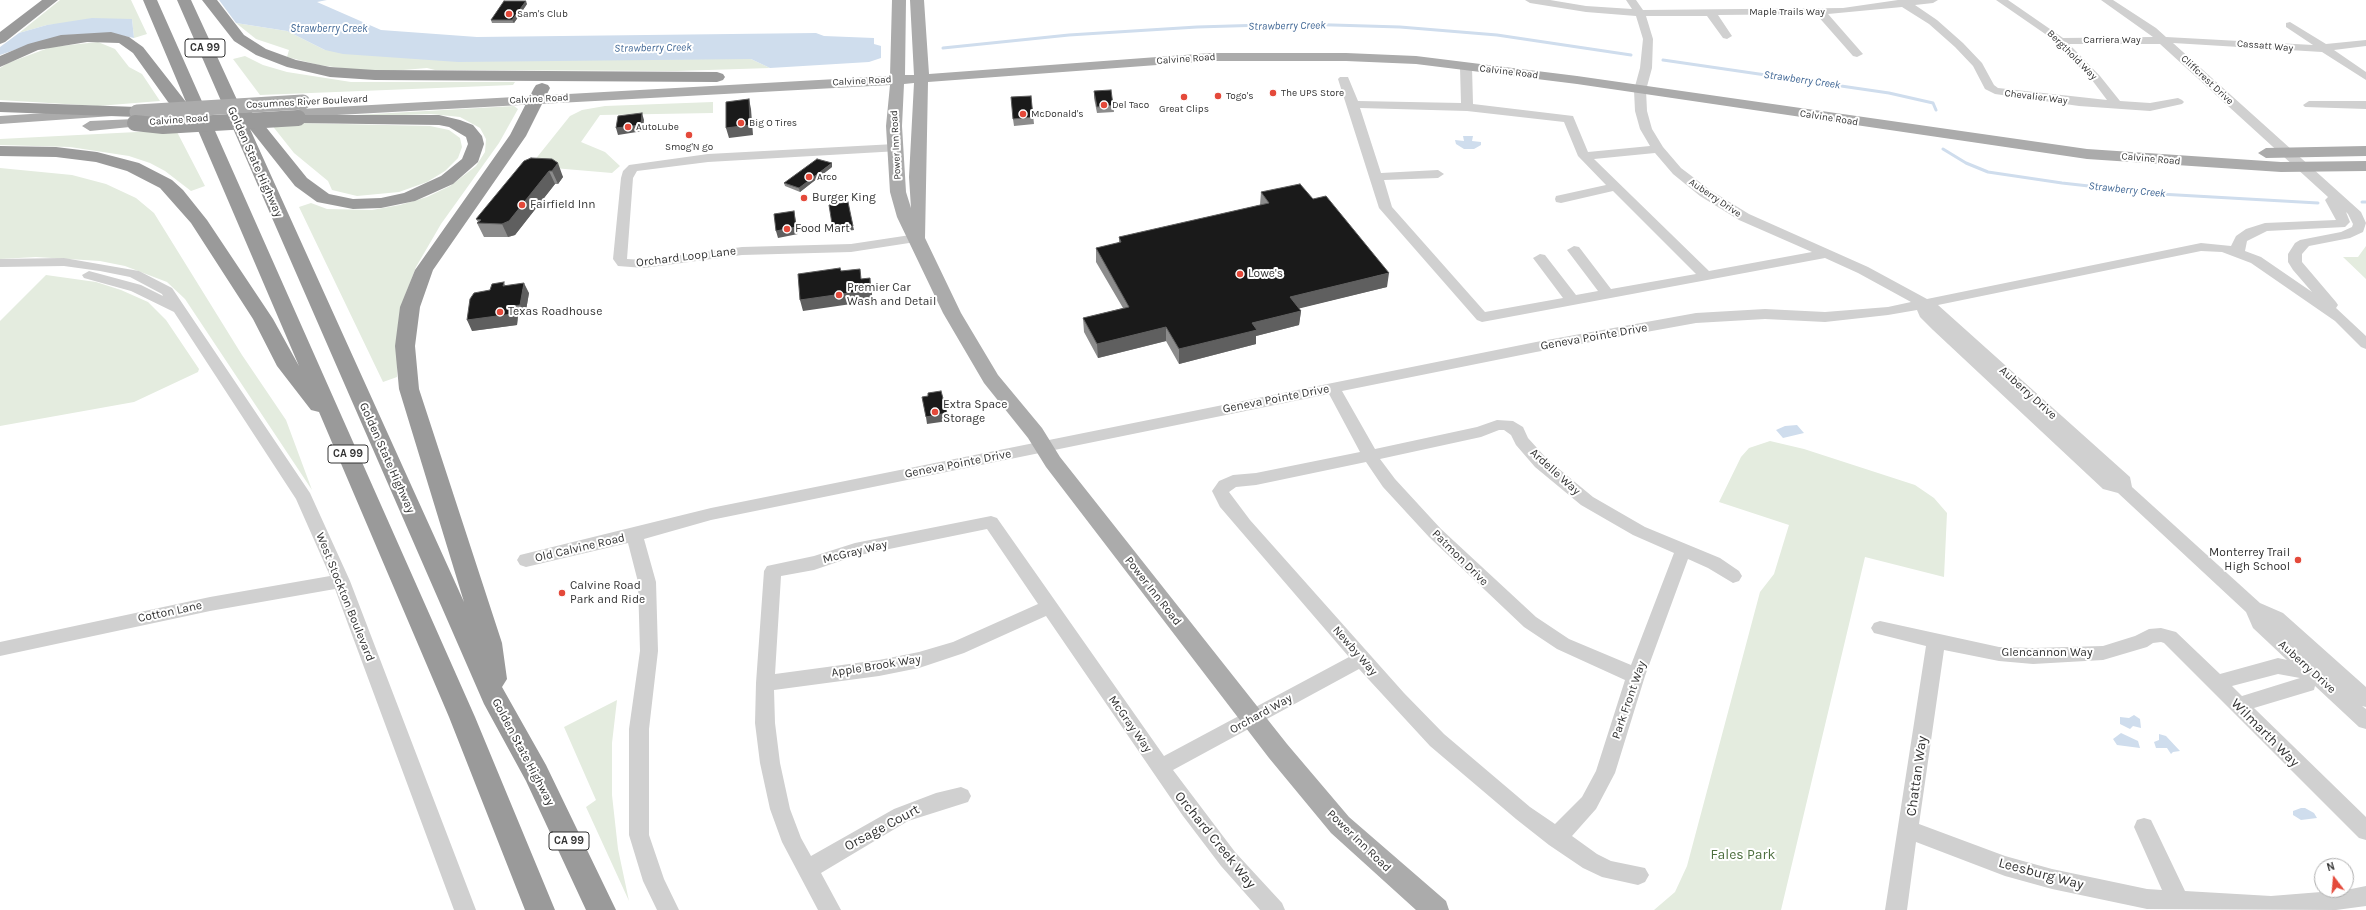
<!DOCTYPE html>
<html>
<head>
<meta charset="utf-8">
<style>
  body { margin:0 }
  #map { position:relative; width:2366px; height:910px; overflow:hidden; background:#fff; font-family:Karla,sans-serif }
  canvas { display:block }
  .north { position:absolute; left:2314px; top:858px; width:40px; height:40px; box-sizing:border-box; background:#fff; border:1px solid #adadad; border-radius:50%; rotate:344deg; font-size:11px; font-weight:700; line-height:16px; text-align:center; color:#333 }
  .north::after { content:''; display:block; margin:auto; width:14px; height:18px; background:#e4493a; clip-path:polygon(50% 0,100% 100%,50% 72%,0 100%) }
</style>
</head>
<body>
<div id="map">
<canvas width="2366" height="910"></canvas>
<div class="north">N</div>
</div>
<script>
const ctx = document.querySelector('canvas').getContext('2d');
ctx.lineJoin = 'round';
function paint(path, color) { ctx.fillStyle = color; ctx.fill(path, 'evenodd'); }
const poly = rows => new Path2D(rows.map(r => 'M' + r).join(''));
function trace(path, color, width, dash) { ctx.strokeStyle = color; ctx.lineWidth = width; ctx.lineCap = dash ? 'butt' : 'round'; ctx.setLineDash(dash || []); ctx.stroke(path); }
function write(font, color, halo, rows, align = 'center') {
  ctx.font = font + ' Karla,sans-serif'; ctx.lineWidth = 4; ctx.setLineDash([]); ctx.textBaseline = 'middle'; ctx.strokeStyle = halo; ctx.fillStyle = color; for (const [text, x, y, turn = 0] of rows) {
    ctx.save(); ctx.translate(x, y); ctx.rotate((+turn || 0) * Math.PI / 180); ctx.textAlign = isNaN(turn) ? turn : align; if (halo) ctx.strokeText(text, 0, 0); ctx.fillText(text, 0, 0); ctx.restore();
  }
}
const green = poly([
  [60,0,131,0,147,34,134,38,132,19,47,25,19,33],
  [236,23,287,31,325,50,751,59,770,68,677,71,435,70,427,68,391,71,356,70,319,65,287,57,289,50,256,39],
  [98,42,115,49,129,67,142,74,160,101,98,106,0,100,0,68,8,63,51,47],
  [245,56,263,65,287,72,351,82,515,82,513,85,260,95,233,59],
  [713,102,713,113,600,115,581,142,605,152,620,166,612,173,530,166,570,116,582,110,605,106],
  [514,106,518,109,499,143,441,224,416,267,406,293,397,350,397,377,383,382,299,207,311,203,327,209,372,210,400,205,427,197,450,186,476,166,485,152,486,139,480,128,460,117,431,114,377,116,356,115],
  [297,123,430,126,449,130,460,138,462,147,458,158,445,171,427,182,399,192,357,196,332,190,328,181,294,153,271,124],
  [176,130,205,186,191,191,165,171,150,163,129,156,70,147,0,145,0,139],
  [0,168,72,175,106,184,136,198,154,213,242,355,286,420,312,490,185,299,167,282,125,266,100,261,36,257,0,259],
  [2366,246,2366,279,2343,257,2358,257],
  [46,275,96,282,121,290,148,302,166,320,199,369,198,372,134,402,0,426,0,321],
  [1770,441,1804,449,1915,485,1934,498,1947,513,1944,577,1865,557,1781,910,1654,910,1675,892,1687,866,1760,592,1774,574,1789,525,1719,502,1741,457,1749,448],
  [617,700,612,743,612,795,618,849,629,901,586,807,596,800,564,727]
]);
const water = poly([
  [219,0,327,0,317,2,381,30,477,37,816,33,824,36,874,38,874,44,881,46,881,58,869,62,770,68,751,59,458,62,343,54,325,50,287,31,236,23],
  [92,18,132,19,134,38,109,33,68,35,32,44,0,55,0,47,19,33,47,25],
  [1463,136,1473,136,1472,141,1481,142,1481,145,1474,149,1464,149,1456,144,1455,140,1464,141],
  [1797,425,1804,433,1783,438,1776,430,1785,426],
  [2134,715,2140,719,2141,728,2133,726,2130,729,2120,724,2120,717,2129,718],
  [2121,733,2138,741,2140,748,2117,745,2113,739],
  [2159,734,2166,736,2180,751,2173,752,2171,754,2167,748,2156,748,2154,742,2159,740],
  [2301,808,2305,808,2314,813,2317,818,2301,820,2293,815,2293,811]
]);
const stream = poly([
  [943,48,1069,35,1197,27,1299,24,1400,27,1497,35,1631,55],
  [1663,60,1889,93,1933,103,1936,110],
  [1943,149,1966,163,1988,172,2062,183,2160,194,2318,203],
  [2362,202,2366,202]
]);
const minor = poly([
  [1525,0,1550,0,1586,6,1632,9,1626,0,1636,0,1643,10,1843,8,1898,0,1938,0,1933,3,1915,5,1937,20,1963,43,1982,63,1994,85,1998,88,2107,100,2092,80,2051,38,1996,0,2008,0,2063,38,2153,37,2101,0,2113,0,2156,28,2166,37,2313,45,2286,27,2286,23,2290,22,2326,44,2366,40,2366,46,2334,50,2366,72,2366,80,2322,52,2173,43,2361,212,2366,223,2363,232,2350,238,2309,246,2302,254,2302,262,2336,302,2338,305,2336,308,2366,336,2366,349,2361,347,2335,321,2251,263,2222,252,2201,251,1938,305,2130,477,2132,487,2260,603,2283,613,2366,687,2366,707,2362,706,2366,709,2366,729,2359,727,2315,686,2314,690,2254,708,2366,817,2366,840,2359,838,2164,643,2161,642,2153,643,2147,647,2103,660,2033,664,1999,661,1944,650,1919,824,2005,856,2052,869,2147,889,2162,890,2134,827,2137,820,2144,818,2151,820,2185,891,2271,896,2346,890,2366,886,2366,906,2336,910,2147,909,2052,889,2005,876,1916,842,1907,910,1885,910,1926,646,1874,633,1871,628,1874,623,1880,621,1999,647,2033,648,2103,646,2135,636,2149,629,2161,628,2176,632,2220,674,2278,658,2287,660,2253,628,2246,612,2118,493,2103,489,1933,330,1920,317,1917,310,1888,315,1825,322,1765,319,1696,323,1536,352,1342,391,1375,449,1477,427,1497,420,1513,421,1523,427,1528,438,1547,459,1593,497,1645,527,1720,558,1739,571,1742,576,1739,581,1733,583,1708,568,1688,559,1645,676,1615,773,1596,809,1572,836,1597,854,1611,861,1645,868,1649,875,1645,882,1638,885,1602,877,1583,868,1549,845,1516,819,1430,746,1359,669,1173,770,1235,852,1282,903,1285,910,1260,910,1221,866,1183,816,1046,616,964,653,919,668,879,676,774,690,775,723,780,763,790,809,801,838,811,856,894,809,936,793,961,787,968,790,971,796,968,802,908,821,821,873,841,910,818,910,782,842,770,809,760,763,755,723,756,683,764,571,767,566,814,556,855,543,991,516,997,518,1164,756,1349,657,1220,507,1212,491,1219,481,1233,475,1256,473,1360,452,1329,394,711,520,644,539,656,582,658,651,649,729,649,835,664,879,679,910,657,910,643,881,629,835,629,729,640,651,638,582,628,543,526,567,520,565,517,560,520,555,711,508,1536,342,1696,313,1765,309,1825,312,1888,307,1911,302,1858,273,1825,258,1482,322,1477,320,1379,208,1338,79,1340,77,1348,77,1358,101,1461,103,1460,67,1466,64,1472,67,1473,104,1573,116,1588,152,1650,146,1640,129,1635,111,1634,90,1640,68,1643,39,1636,16,1586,12,1530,3,1525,0],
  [1902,7,1929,24,1955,47,1973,66,1985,89,1995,94,2079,106,2150,111,2182,104,2184,102,2182,100,2178,98,2150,103,2120,101,2100,76,2069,44,2160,44,2328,197,2325,200,2336,220,2265,223,2246,229,2236,236,2231,246,2201,243,1927,299,1868,267,1749,214,1710,190,1681,168,1663,147,1652,129,1647,111,1646,90,1652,68,1653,39,1646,16,1707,16,1723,38,1727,39,1732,36,1718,15,1816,14,1853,56,1857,57,1863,54,1828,14,1902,7],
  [1360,108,1467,111,1564,122,1578,156,1606,185,1556,196,1555,199,1556,202,1561,203,1613,191,1696,274,1611,289,1579,247,1574,246,1567,250,1598,291,1576,295,1545,255,1540,254,1533,258,1563,298,1485,312,1392,207,1384,180,1438,178,1444,174,1438,170,1381,173,1360,108],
  [1655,153,1673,174,1700,196,1739,220,1812,252,1709,271,1594,159,1655,153],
  [2346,212,2348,214,2353,224,2352,227,2341,232,2300,240,2295,243,2288,254,2288,262,2293,270,2312,292,2261,257,2245,251,2247,241,2267,231,2345,227,2350,222,2346,212],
  [1499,430,1504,430,1511,435,1516,445,1535,467,1581,505,1633,535,1674,553,1631,665,1569,639,1536,617,1441,529,1395,479,1380,459,1481,437,1499,430],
  [1366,462,1383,487,1429,537,1524,627,1557,649,1625,680,1596,771,1582,797,1555,824,1530,807,1444,734,1404,693,1250,520,1229,492,1236,487,1256,485,1366,462],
  [987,529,1038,604,953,642,919,652,879,660,775,674,781,576,814,570,855,556,987,529],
  [2278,674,2300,678,2242,696,2232,686,2278,674],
  [2309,101,2366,101,2366,109,2305,107,2303,105,2309,101],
  [895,144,901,148,899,151,708,162,637,171,633,178,627,259,644,260,742,247,851,244,917,234,922,235,924,238,922,241,851,252,742,255,644,268,618,266,613,259,621,178,623,171,629,165,708,154,895,144],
  [64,258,139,271,172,288,310,493,350,581,476,910,454,910,335,589,210,611,0,656,0,642,210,597,330,576,296,499,174,312,131,291,84,278,82,275,89,271,141,285,163,296,162,294,130,277,100,271,64,266,0,267,0,259,64,258]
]);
const major = poly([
  [892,0,906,0,905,75,914,75,910,0,924,0,929,74,1211,53,1346,53,1416,56,1577,76,2087,149,2281,162,2366,161,2366,171,2281,172,2087,159,1577,84,1416,64,1346,61,1211,61,928,82,925,238,961,313,998,375,1042,428,1060,457,1287,744,1349,817,1446,901,1449,910,1416,910,1331,833,1269,758,1046,467,1028,438,984,383,943,313,897,217,890,192,886,126,890,85,300,117,293,113,300,109,890,76,892,0],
  [914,83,909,177,911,208,906,192,902,126,904,84,914,83],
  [107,109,114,113,112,116,0,124,0,116,107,109],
  [135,119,142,123,140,126,90,131,82,126,90,121,135,119],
  [2366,146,2366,156,2266,158,2258,153,2266,148,2366,146]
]);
const highway = poly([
  [42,0,58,0,5,42,0,44,0,32,42,0],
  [143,0,157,0,475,717,555,910,525,910,449,717,319,412,311,410,277,366,253,319,191,223,160,188,127,171,96,162,56,157,0,156,0,146,56,147,97,152,139,163,172,180,183,190,207,220,273,319,299,366,197,128,192,126,168,102,133,53,119,43,87,42,38,50,0,67,0,56,28,44,61,35,111,32,129,37,143,47,186,102,143,0],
  [177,0,191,0,238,102,243,104,261,121,307,178,329,194,353,199,381,198,404,193,441,176,462,159,468,144,466,137,449,127,439,125,298,123,292,121,290,118,292,115,439,115,460,120,473,125,482,136,484,144,478,162,453,184,415,201,381,208,353,209,317,202,295,186,250,129,464,602,399,389,395,346,400,307,415,270,510,135,534,88,536,85,542,83,548,85,550,88,526,136,433,270,420,307,415,346,419,389,502,643,507,679,502,687,546,765,616,910,586,910,526,781,484,704,177,0],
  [202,0,217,0,244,35,266,49,296,60,330,67,375,70,717,72,723,74,725,77,723,80,717,82,375,80,330,77,287,67,256,55,234,41,202,0],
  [0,102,137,107,143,109,145,112,143,115,137,117,0,112,0,102]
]);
const majorBridge = poly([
  [137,112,303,102]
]);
const highwayBridge = poly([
  [135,123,163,126,298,118]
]);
const wall = poly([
  [527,4,514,23,492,23,491,20],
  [1094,91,1113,105,1114,112,1097,113,1094,98],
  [1031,96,1034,124,1014,126,1013,119],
  [552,159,563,177,558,184,555,184,515,235,508,237,484,237,477,223,478,222,476,219],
  [832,167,800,192,785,186,784,183],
  [1261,192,1387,287,1299,308,1301,311,1299,325,1256,336,1256,344,1179,364,1166,341,1098,358,1084,332,1083,318,1123,308,1096,262,1096,248,1119,243,1119,237,1260,205],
  [504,282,505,285,529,293,525,316,518,316,517,325,472,331,490,290]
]);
const shadedWall = poly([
  [526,1,527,4,514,23,512,20],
  [749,99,751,109,753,135,729,138,726,128],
  [642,113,644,120,643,131,618,135,616,128],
  [558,163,563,177,558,184,552,171],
  [832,163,832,167,800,192,799,188],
  [549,171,555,184,515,235,508,237,502,224],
  [794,211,798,234,778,238,776,231],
  [853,226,854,230,834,233,833,230],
  [1389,273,1387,287,1289,311,1290,297],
  [870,278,872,289,872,301,803,311,800,300],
  [524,283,529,293,525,316,520,305],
  [513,306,518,316,517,325,472,331,467,320],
  [1301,311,1299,325,1256,336,1256,344,1179,364,1179,349,1252,323],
  [1166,327,1166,341,1098,358,1097,344],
  [947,413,948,421,927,424,926,417]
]);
const building = poly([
  [504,1,526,1,512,20,491,20,504,1],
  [1111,90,1113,105,1097,107,1094,91,1111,90],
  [1031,96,1033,117,1013,119,1011,97,1031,96],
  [749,99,750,125,726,128,726,102,749,99],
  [642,113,641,125,616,128,618,116,642,113],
  [531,158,552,159,558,163,552,171,549,171,509,221,502,224,477,223,481,220,476,219,524,161,531,158],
  [817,159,832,163,799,188,784,183,817,159],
  [1300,184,1313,199,1326,196,1389,273,1290,297,1301,311,1252,323,1257,330,1179,349,1166,327,1097,344,1083,318,1129,307,1096,248,1121,242,1119,237,1269,203,1261,192,1300,184],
  [848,202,853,226,833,230,829,205,848,202],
  [794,211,796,227,776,231,774,214,794,211],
  [840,268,841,271,860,269,861,279,870,278,870,290,800,300,798,274,840,268],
  [504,282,503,286,524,283,520,305,513,306,512,314,467,320,470,299,474,293,490,290,492,284,504,282],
  [941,391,947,413,926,417,922,397,928,396,928,393,941,391]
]);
const markers = [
  [509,14,4,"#e4493a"],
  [1273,93,4,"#e4493a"],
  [1218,96,4,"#e4493a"],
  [1184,97,4,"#e4493a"],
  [1104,105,4,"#e4493a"],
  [1023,114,4,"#e4493a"],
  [741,123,4,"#e4493a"],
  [628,127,4,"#e4493a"],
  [689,135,4,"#e4493a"],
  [809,177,4,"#e4493a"],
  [804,198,4,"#e4493a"],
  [522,205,4,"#e4493a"],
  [787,229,4,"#e4493a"],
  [1240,274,4,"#e4493a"],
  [839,295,4,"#e4493a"],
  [500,312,4,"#e4493a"],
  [935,412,4,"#e4493a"],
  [2298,560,4,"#e4493a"],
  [562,593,4,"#e4493a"]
];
const farStreetnames = [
  ["Maple Trails Way",1787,12],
  ["Carriera Way",2112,40],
  ["Cassatt Way",2265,46,5],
  ["Bergthold Way",2072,55,45],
  ["Calvine Road",1186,59,-4],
  ["Calvine Road",1509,72,7],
  ["Cliffcrest Drive",2207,80,43],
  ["Calvine Road",862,81,-3],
  ["Chevalier Way",2036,97,7],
  ["Calvine Road",539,99,-3],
  ["Cosumnes River Boulevard",307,102,-3],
  ["Calvine Road",1829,118,9],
  ["Calvine Road",179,120,-4],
  ["Power Inn Road",896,145,-93],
  ["Calvine Road",2151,159,5],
  ["Auberry Drive",1715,198,34]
];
const farPoinames = [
  ["Sam's Club",517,14],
  ["The UPS Store",1281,93],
  ["Togo's",1226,96],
  ["Del Taco",1112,105],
  ["Great Clips",1184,109,"center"],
  ["McDonald's",1031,114],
  ["Big O Tires",749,123],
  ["AutoLube",636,127],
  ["Smog'N go",689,147,"center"],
  ["Arco",817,177]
];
const farWaternames = [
  ["Strawberry Creek",1287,26,-1],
  ["Strawberry Creek",329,29],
  ["Strawberry Creek",653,48,-1],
  ["Strawberry Creek",1802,80,8],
  ["Strawberry Creek",2127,190,6]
];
const shields = [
  [205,48,40],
  [348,454,40],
  [569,841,40]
];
const shieldNames = [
  ["CA 99",205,48],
  ["CA 99",348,454],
  ["CA 99",569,841]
];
const streetNames = [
  ["Golden State Highway",255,162,66],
  ["Orchard Loop Lane",686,257,-7],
  ["Geneva Pointe Drive",1594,337,-10],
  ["Auberry Drive",2028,393,42],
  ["Geneva Pointe Drive",1276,399,-11],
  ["Golden State Highway",387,458,66],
  ["Geneva Pointe Drive",958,464,-11],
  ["Ardelle Way",1555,472,42],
  ["Old Calvine Road",580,548,-13],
  ["McGray Way",855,552,-14],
  ["Patmon Drive",1460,558,45],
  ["Power Inn Road",1153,591,52],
  ["West Stockton Boulevard",345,597,68],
  ["Cotton Lane",170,612,-12],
  ["Newby Way",1355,651,49],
  ["Glencannon Way",2047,653],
  ["Apple Brook Way",876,666,-9],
  ["Auberry Drive",2307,667,42],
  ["Park Front Way",1629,700,-71],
  ["Orchard Way",1261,714,-29],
  ["McGray Way",1130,724,55],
  ["Golden State Highway",523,752,62],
  ["Power Inn Road",1359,841,44]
];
const poiNames = [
  ["Burger King",812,198],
  ["Fairfield Inn",530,205],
  ["Food Mart",795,229],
  ["Lowe's",1248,274],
  ["Premier Car",847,288],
  ["Wash and Detail",847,302],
  ["Texas Roadhouse",508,312],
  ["Extra Space",943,405],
  ["Storage",943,419],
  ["Monterrey Trail",2290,553,"right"],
  ["High School",2290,567,"right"],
  ["Calvine Road",570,586],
  ["Park and Ride",570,600]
];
const nearStreetnames = [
  ["Wilmarth Way",2265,733,45],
  ["Chattan Way",1917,776,-82],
  ["Orsage Court",882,828,-28],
  ["Orchard Creek Way",1215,840,51],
  ["Leesburg Way",2041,874,15]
];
const nearParknames = [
  ["Fales Park",1743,855]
];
paint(green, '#e4ecdf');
paint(water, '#cfdded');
trace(stream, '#cfdded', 3);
paint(minor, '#d0d0d0');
paint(major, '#ababab');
paint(highway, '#9a9a9a');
trace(majorBridge, '#ababab', 15);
trace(highwayBridge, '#9a9a9a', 16);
paint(wall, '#8c8c8c');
paint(shadedWall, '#5f5f5f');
paint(building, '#1a1a1a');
trace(building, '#5f5f5f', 1);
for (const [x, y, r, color] of markers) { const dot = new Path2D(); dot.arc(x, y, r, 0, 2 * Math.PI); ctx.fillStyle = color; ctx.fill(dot); trace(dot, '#fff', 1.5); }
write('10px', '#333', '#fff', farStreetnames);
write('10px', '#333', '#fff', farPoinames, 'left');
write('italic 11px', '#406795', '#fff', farWaternames);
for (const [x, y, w] of shields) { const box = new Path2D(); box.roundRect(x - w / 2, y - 9, w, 18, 3); ctx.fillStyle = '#fff'; ctx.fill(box); trace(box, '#333', 1); }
write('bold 11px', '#333', null, shieldNames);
write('12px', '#333', '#fff', streetNames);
write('12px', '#333', '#fff', poiNames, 'left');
write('14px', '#333', '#fff', nearStreetnames);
write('14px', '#4e6f3f', '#fff', nearParknames);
</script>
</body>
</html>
